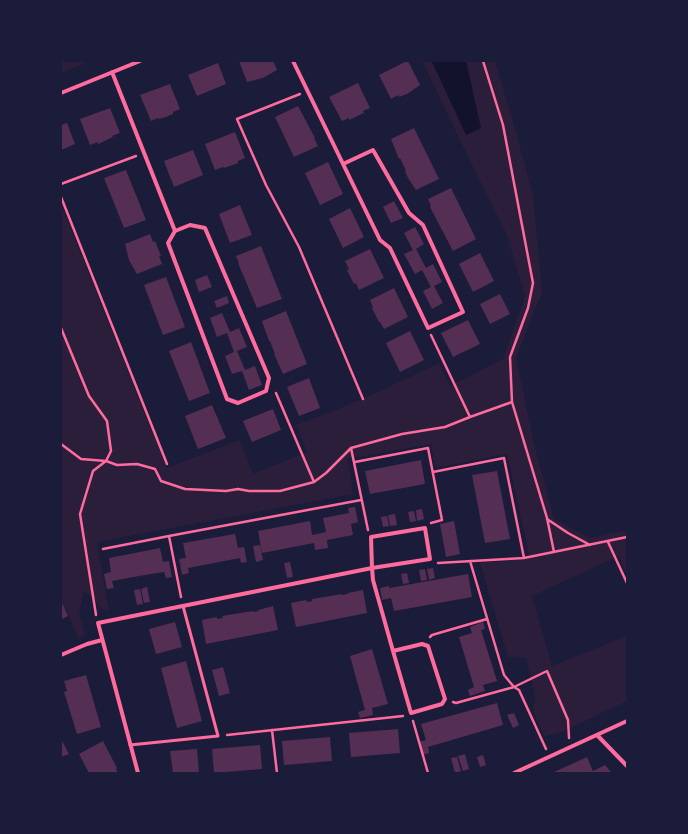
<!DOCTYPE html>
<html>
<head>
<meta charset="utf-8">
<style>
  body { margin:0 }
  #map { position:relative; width:688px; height:834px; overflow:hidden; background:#1b1b3a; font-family:Lato,sans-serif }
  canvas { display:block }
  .frame { position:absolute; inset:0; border:62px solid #1b1b3a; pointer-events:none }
</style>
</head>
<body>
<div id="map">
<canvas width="688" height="834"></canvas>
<div class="frame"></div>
</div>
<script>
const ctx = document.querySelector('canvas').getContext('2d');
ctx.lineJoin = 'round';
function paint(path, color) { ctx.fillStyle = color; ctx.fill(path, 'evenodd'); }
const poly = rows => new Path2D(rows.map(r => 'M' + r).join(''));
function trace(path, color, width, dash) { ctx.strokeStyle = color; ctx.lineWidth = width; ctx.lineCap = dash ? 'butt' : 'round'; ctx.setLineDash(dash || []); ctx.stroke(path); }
const green = poly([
  [61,61,91,61,61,73],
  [422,61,495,61,516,132,533,196,542,292,516,358,534,444,554,519,590,538,627,530,627,574,619,556,532,596,552,666,627,636,627,701,562,732,544,736,533,710,535,698,526,658,508,657,480,563,530,559,507,454,435,468,431,444,348,459,353,494,97,542,109,611,102,609,91,596,84,592,79,613,85,633,79,639,61,599,61,204,167,468,240,440,253,474,307,452,296,425,338,409,378,392,439,363,450,386,503,359,525,297,507,235,476,173]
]);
const water = poly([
  [434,61,466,61,481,128,466,135,432,62]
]);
const building = poly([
  [239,61,273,61,277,70,263,78,247,82],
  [407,61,408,61,420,85,407,94,399,97,398,95,391,99,379,75],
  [218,63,226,84,197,96,188,75],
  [358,83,370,108,363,111,364,113,349,120,349,118,342,121,329,97],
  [170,84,180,109,173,112,173,114,166,117,159,119,158,118,151,121,140,95],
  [298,106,315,138,314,138,318,146,294,157,275,117],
  [110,108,120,133,112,136,113,137,98,144,98,142,90,145,80,119],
  [67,123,75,144,61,150,61,125],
  [414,128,439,179,416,190,408,178,405,171,406,171,400,158,399,159,391,139],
  [235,132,245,158,238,161,238,163,224,168,223,167,215,170,205,144],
  [193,150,203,175,174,187,164,161],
  [328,162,343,194,320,205,305,173],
  [126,170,146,220,124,228,104,178],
  [451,188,476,239,453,251,430,207,431,206,428,199],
  [394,201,403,218,391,223,383,207],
  [240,205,252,235,230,243,219,214],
  [350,208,364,237,343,248,329,219],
  [415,227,424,244,416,249,426,268,433,264,442,282,434,286,443,303,432,309,423,291,431,287,422,270,415,274,404,254,413,250,404,233],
  [150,234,153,242,155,241,161,256,159,256,162,264,137,274,129,260,125,244],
  [261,246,282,299,257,308,238,263,239,263,236,256],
  [370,249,384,278,359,290,356,283,354,284,347,270,349,269,345,261],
  [480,253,494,281,473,292,459,264],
  [207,275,212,287,199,292,195,280],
  [166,277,185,327,163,335,144,285],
  [394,288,408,317,384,329,380,322,379,322,372,308,373,307,370,300],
  [500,294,510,314,490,324,480,304],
  [227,296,229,303,217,308,214,301],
  [286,311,307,364,283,374,274,354,275,354,270,341,269,341,262,321],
  [222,313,230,332,239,328,247,347,237,351,245,370,255,366,262,385,249,390,242,371,232,374,225,356,234,352,227,333,217,337,210,318],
  [468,320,480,344,453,357,441,333],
  [410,331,424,360,400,372,386,343],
  [191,342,210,393,189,401,169,351],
  [309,378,320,408,299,416,287,387],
  [212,405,226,438,198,449,185,416],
  [273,409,281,430,252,442,243,421],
  [421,460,425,484,370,494,365,471],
  [497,471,510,539,485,543,472,475],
  [355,507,358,522,351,524,353,535,327,540,328,548,315,550,314,543,262,553,258,531,310,521,312,535,326,532,323,518,349,513,348,508],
  [422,509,424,519,417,521,416,510],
  [414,511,416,521,410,522,408,512],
  [395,514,397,525,390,526,388,515],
  [387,516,389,526,383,527,381,517],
  [454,521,460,554,446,557,440,524],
  [235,534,238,548,244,547,247,562,241,563,240,558,188,568,189,573,182,575,179,559,186,558,183,543],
  [260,545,263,560,256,562,253,546],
  [160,548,163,562,169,561,172,577,166,578,164,572,139,576,112,581,114,588,107,589,104,574,111,572,109,558],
  [290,562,293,577,287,578,284,563],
  [433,568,435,578,429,580,427,569],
  [425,569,427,580,421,581,419,570],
  [407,573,409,583,403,584,401,574],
  [468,574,472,597,394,611,391,598,382,600,380,588,389,586,389,588],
  [147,587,150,602,144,603,141,589],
  [140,589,143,604,137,605,134,590],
  [363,590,367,613,296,627,291,603,306,600,307,602,312,601,312,599,342,594,342,595,348,594,348,593],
  [61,600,68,616,62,619,61,617],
  [273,606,278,630,206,644,202,620,217,617,217,619,223,618,222,616,253,611,253,612,259,611,258,610],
  [175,622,182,647,156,654,149,629],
  [483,622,485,629,481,630,497,681,483,685,485,691,470,696,468,690,474,687,459,637,472,633,470,627],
  [372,649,388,704,372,708,373,715,360,718,358,712,365,710,350,656],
  [186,661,202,721,177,728,161,668],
  [223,667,230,693,219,696,212,670],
  [86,675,101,727,77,734,64,692,67,691,64,681],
  [497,703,503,725,428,747,429,753,423,755,419,742,426,740,421,724],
  [514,713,519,725,513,728,507,715],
  [398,729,400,753,351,757,349,733],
  [330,737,332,761,284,765,282,741],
  [61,739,69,754,61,757],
  [103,741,117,768,116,769,118,773,89,773,79,754],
  [260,745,262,769,214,773,212,749],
  [197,749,199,773,173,773,170,751],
  [465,754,469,769,463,771,458,756],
  [483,755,486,765,480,767,477,757],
  [457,757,461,771,455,773,451,758],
  [587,757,593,771,605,765,612,773,552,773]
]);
const path = poly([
  [483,61,503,125,533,283,528,308,510,357,512,402,547,518,554,552],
  [300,94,237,119,266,185,299,247,363,399],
  [61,184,136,156],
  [61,197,167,464],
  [61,328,89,396,107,421,111,451,106,461,93,471,80,514,96,615],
  [431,335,470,417,512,402],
  [276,393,314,482,326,473,351,448,402,434,445,427,470,417],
  [61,444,81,459,106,461,117,465,137,464,155,469,161,481,185,489,226,491,238,489,249,491,280,491,314,482],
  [351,448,368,530],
  [355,462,428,448,442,520,431,523],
  [433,472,504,458,524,558],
  [547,519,568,533,590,545],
  [169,536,361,500],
  [608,542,627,583],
  [103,549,169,536,181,597],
  [470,561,504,675,514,687,519,690,546,749],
  [438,563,524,558,627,537],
  [430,637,432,635,487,619],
  [453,702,456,703,514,687,547,671,568,720,569,738],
  [413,721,428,773],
  [272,730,277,773],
  [227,735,403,716]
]);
const service = poly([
  [130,745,218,736,183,606]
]);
const minor = poly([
  [293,61,380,240,390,248,428,328,463,312,423,225,409,213,373,150,343,164],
  [112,72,175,231],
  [61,93,140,61],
  [190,225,205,228,269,378,266,391,238,403,227,399,168,243,175,231,190,225],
  [61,655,87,644,102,640],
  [597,735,627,766],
  [138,773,98,623,372,568,430,559,425,528,371,537,372,568,373,580,393,651,411,713,442,704,445,699,428,646,422,644,393,651],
  [514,773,627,721]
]);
paint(green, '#2a1e3b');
paint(water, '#12122b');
paint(building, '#542f53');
trace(path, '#ff6b9d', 2.5);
trace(service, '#ff6b9d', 3);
trace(minor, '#ff6b9d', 4);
</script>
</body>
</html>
